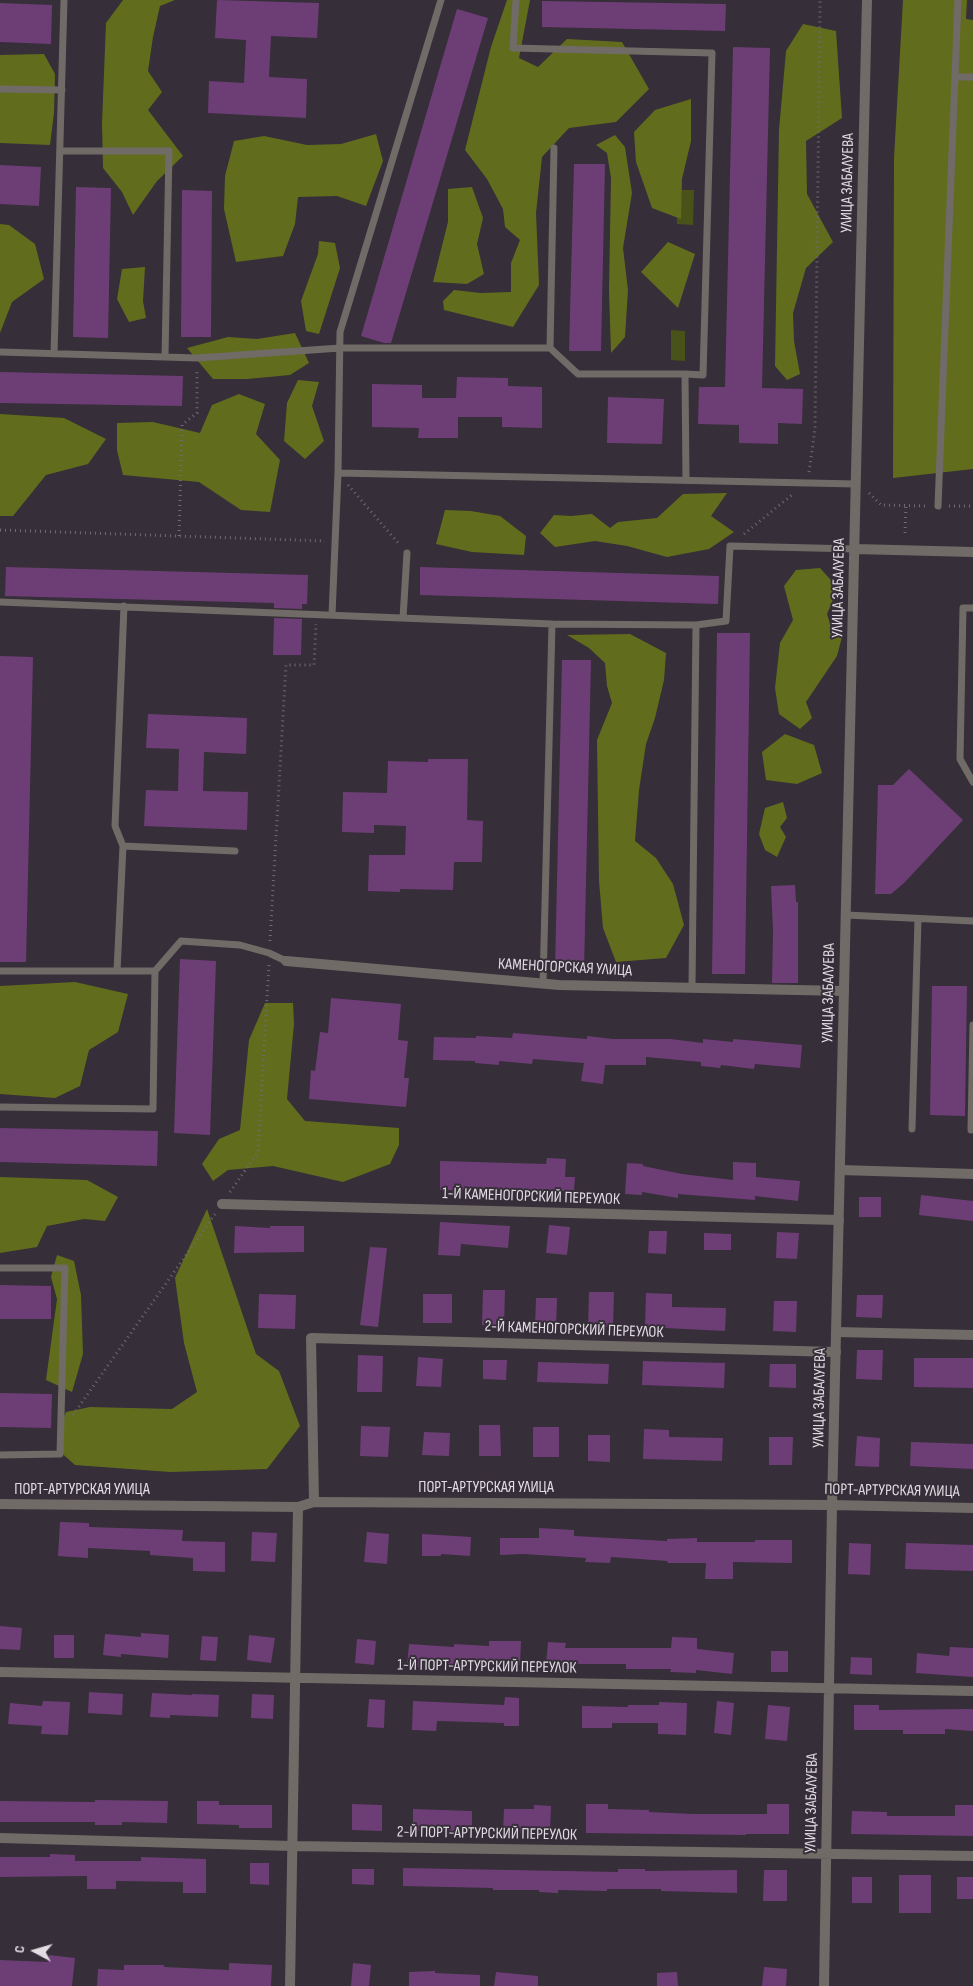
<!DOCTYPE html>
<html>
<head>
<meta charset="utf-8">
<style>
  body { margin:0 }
  #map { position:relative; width:973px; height:1986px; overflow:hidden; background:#362e38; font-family:"Sofia Sans Condensed",sans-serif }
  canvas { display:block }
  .north { position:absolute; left:10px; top:1926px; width:50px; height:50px; -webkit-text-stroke:4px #362e38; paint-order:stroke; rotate:276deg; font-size:14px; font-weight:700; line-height:20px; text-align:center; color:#e2dde3 }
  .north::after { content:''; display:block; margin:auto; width:18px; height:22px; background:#e2dde3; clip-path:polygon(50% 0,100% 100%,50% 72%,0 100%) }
</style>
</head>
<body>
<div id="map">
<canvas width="973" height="1986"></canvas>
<div class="north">С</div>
</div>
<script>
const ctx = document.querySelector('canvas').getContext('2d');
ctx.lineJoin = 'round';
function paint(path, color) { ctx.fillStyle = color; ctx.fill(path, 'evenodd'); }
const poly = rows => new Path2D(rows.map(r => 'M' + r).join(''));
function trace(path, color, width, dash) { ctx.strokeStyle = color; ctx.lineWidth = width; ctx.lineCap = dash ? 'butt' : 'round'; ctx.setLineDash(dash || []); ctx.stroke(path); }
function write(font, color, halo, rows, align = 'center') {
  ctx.font = font + ' "Sofia Sans Condensed",sans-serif'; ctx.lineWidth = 4; ctx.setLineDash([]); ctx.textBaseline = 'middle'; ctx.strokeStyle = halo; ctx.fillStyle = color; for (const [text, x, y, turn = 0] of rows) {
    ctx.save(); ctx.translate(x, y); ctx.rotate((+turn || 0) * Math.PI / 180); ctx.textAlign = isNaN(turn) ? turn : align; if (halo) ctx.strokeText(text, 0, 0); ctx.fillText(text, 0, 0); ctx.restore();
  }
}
const green = poly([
  [676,190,694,190,693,225,677,224],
  [671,330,685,331,685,361,671,360]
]);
const forest = poly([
  [123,0,175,0,160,6,153,37,148,71,162,92,148,110,183,156,157,181,133,215,122,192,103,168,102,123,106,23],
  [507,0,530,0,519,58,538,67,567,39,622,42,649,89,616,122,569,128,542,157,536,213,539,285,513,327,444,310,443,301,454,290,481,293,511,292,511,263,520,240,505,227,503,209,487,179,465,150,491,47],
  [903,0,967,0,966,19,973,20,973,469,893,478,894,158],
  [803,24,836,31,842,118,806,141,807,194,833,242,806,268,793,313,794,341,800,374,787,380,775,366,779,130,786,51],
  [44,54,55,74,54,113,50,145,0,143,0,55],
  [691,99,691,141,682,179,681,219,652,208,636,162,634,132,655,110],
  [376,134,383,161,366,206,337,196,298,197,295,224,283,256,236,262,224,209,225,176,234,141,264,136,307,145,341,144],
  [615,135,625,147,632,193,623,248,628,290,625,337,611,353,609,290,611,178,607,153,596,145],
  [472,187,483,218,477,244,484,274,467,284,433,282,448,222,448,189],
  [0,224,9,225,35,244,44,279,12,302,0,333],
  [319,241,335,243,340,268,319,334,306,331,301,301,318,254],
  [668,242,695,254,678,308,641,272],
  [145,267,143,301,146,318,129,322,117,299,122,269],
  [295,333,309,363,290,375,247,379,213,379,187,348,228,337,257,339],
  [298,380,319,382,312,406,324,441,305,459,284,441,287,403],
  [239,394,265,404,256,434,280,460,270,512,241,510,199,482,123,475,117,450,117,423,153,422,200,433,212,405],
  [0,414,64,418,106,439,88,464,46,475,13,516,0,516],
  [727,493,711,516,734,532,709,549,667,557,627,546,595,541,555,547,540,533,554,515,571,516,592,514,610,528,618,522,657,518,683,494],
  [445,510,471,511,500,516,526,536,524,555,472,552,436,544],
  [820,568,838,588,827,614,831,627,842,637,837,656,806,702,812,718,800,729,779,714,775,688,780,643,793,620,784,586,796,570],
  [630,634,666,653,664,680,655,718,646,744,639,790,635,841,656,858,673,884,684,925,666,958,616,962,603,928,599,881,597,740,612,703,607,686,605,663,589,648,567,635],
  [785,734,814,745,822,773,797,784,766,780,762,752],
  [783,802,787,818,780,827,786,837,777,857,765,850,759,834,765,808],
  [75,982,128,994,118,1032,89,1050,80,1086,55,1098,0,1094,0,986],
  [265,1003,293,1003,294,1024,287,1099,305,1121,399,1128,399,1145,390,1164,343,1182,273,1166,228,1170,213,1181,202,1164,219,1139,240,1130,249,1040],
  [0,1177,87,1180,118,1197,105,1221,84,1219,47,1226,37,1247,0,1253],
  [207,1209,256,1354,279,1371,300,1426,267,1469,170,1472,75,1465,57,1449,59,1431,66,1412,90,1407,172,1409,197,1392,184,1343,175,1278],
  [57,1255,74,1261,81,1295,83,1354,72,1392,46,1380,57,1299,51,1277]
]);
const building = poly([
  [217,0,319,3,317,38,271,36,269,77,307,79,306,118,208,113,209,81,244,83,246,40,215,38],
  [542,1,726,4,725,31,542,27],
  [0,3,52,5,51,44,0,42],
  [457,9,488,18,391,343,384,343,361,336],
  [733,47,770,48,762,388,803,389,802,424,778,423,778,444,739,443,739,425,698,424,699,387,725,387],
  [574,164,605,164,601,351,569,351],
  [0,165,41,167,39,206,0,204],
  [76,187,111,188,108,338,73,337],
  [182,190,212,191,211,337,181,337],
  [0,372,183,376,182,406,0,403],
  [457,377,508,378,508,386,542,387,542,428,502,427,502,417,458,417,458,438,418,438,419,428,372,427,372,384,422,385,422,398,456,398],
  [608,397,664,399,662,444,607,443],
  [6,567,308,575,307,604,302,604,302,609,274,608,274,603,5,596],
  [420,567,719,576,718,604,420,595],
  [274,618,302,619,301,655,273,655],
  [717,633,750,633,745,974,712,974],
  [0,656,33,657,26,962,0,962],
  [562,660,591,660,584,970,555,969],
  [148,714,247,718,246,754,204,752,203,791,248,792,247,830,144,826,146,790,178,791,179,749,146,748],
  [428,759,468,759,467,820,483,821,482,862,454,862,453,890,400,889,400,892,368,891,369,855,405,855,406,826,374,825,374,833,342,832,343,792,387,793,388,761,428,762],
  [909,769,963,820,904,883,891,894,875,894,878,785,893,785],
  [795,885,796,902,798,902,798,983,772,983,773,931,771,886],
  [180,959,216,961,210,1135,174,1133],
  [932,986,967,986,965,1116,930,1115],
  [331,998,401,1004,398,1040,408,1041,404,1078,409,1078,406,1107,309,1099,311,1070,315,1071,320,1032,328,1033],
  [513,1033,587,1039,587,1036,613,1039,671,1039,703,1043,703,1039,733,1042,733,1039,802,1045,800,1068,755,1064,754,1069,721,1065,720,1068,701,1066,701,1062,646,1057,646,1065,605,1065,603,1084,581,1081,584,1063,533,1059,532,1064,499,1061,499,1065,475,1063,475,1061,433,1060,434,1037,476,1038,476,1036,512,1038],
  [0,1128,158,1131,157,1166,0,1162],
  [547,1158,566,1159,565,1177,575,1177,574,1191,440,1190,440,1161,546,1164],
  [733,1162,756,1163,756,1177,800,1181,798,1201,755,1196,755,1200,678,1194,678,1198,642,1192,642,1195,625,1194,627,1163,643,1164,643,1166,682,1174,733,1180],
  [921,1195,973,1201,973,1221,919,1215],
  [859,1197,881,1197,881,1217,859,1217],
  [440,1222,510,1226,508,1248,461,1244,460,1256,438,1255],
  [549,1225,570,1227,567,1255,546,1253],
  [235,1226,270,1228,270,1226,304,1226,304,1252,234,1253],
  [649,1231,667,1231,666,1254,648,1253],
  [777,1232,799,1233,797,1259,776,1258],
  [704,1233,731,1234,731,1250,704,1250],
  [370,1247,387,1248,378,1327,360,1325],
  [0,1285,51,1286,51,1319,0,1319],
  [483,1290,505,1290,504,1326,482,1325],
  [589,1292,614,1292,613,1327,588,1327],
  [646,1293,672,1294,672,1307,726,1308,725,1331,645,1327],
  [259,1294,296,1295,295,1329,258,1328],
  [423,1294,452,1294,452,1323,423,1323],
  [857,1295,883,1295,882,1318,856,1317],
  [536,1298,557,1298,556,1328,535,1327],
  [774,1301,797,1301,796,1332,773,1331],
  [857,1350,883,1350,882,1380,856,1379],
  [358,1355,383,1356,382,1392,357,1392],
  [418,1357,443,1359,441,1387,416,1386],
  [914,1358,973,1358,973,1388,914,1387],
  [483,1360,507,1360,506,1380,483,1379],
  [643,1361,725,1363,724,1388,642,1385],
  [538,1362,609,1364,608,1384,537,1382],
  [770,1364,796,1364,796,1388,769,1387],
  [0,1393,52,1394,51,1428,0,1427],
  [479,1425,500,1425,501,1456,479,1456],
  [361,1426,390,1427,388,1457,360,1456],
  [533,1427,559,1427,559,1457,533,1457],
  [644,1429,669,1430,669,1437,723,1438,722,1461,643,1459],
  [424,1432,450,1433,449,1456,422,1455],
  [588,1435,610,1435,610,1462,588,1461],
  [857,1436,880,1438,879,1467,855,1466],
  [769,1437,793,1437,792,1465,769,1465],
  [911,1442,973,1444,973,1469,910,1466],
  [60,1522,89,1523,89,1527,183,1530,182,1541,225,1542,225,1572,193,1571,193,1558,150,1555,150,1551,88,1548,88,1558,58,1556],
  [539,1528,574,1530,574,1536,667,1541,667,1539,697,1538,697,1542,755,1542,755,1540,792,1540,792,1563,733,1562,733,1579,705,1579,706,1563,668,1563,667,1561,611,1557,610,1563,585,1562,586,1558,523,1554,500,1555,500,1538,539,1538],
  [252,1532,277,1533,275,1562,251,1561],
  [367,1532,389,1534,387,1564,364,1562],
  [422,1534,471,1537,470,1556,441,1554,441,1556,422,1556],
  [849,1543,871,1544,870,1575,848,1574],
  [906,1543,973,1545,973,1571,905,1569],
  [0,1626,22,1628,20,1650,0,1649],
  [141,1633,169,1635,168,1658,121,1654,121,1657,103,1655,105,1634,141,1637],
  [54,1635,74,1635,74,1658,54,1658],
  [249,1635,275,1638,271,1663,247,1660],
  [202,1636,218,1637,216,1661,200,1660],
  [672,1637,697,1638,697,1649,734,1653,732,1674,696,1670,696,1673,670,1672,671,1669,626,1669,626,1664,546,1664,548,1642,566,1643,565,1648,671,1648],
  [357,1639,376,1641,374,1665,355,1663],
  [489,1641,521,1641,520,1665,431,1664,431,1668,407,1666,409,1644,454,1647,454,1644,489,1646],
  [950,1647,973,1648,973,1677,916,1673,917,1653,949,1656],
  [771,1651,788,1651,788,1672,771,1672],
  [851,1657,872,1658,872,1675,850,1674],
  [89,1692,123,1694,122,1715,88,1713],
  [152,1693,192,1695,192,1694,219,1695,218,1717,170,1715,170,1718,150,1717],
  [252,1694,274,1695,273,1719,251,1718],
  [505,1697,519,1698,519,1726,504,1726,504,1723,437,1721,436,1731,412,1730,413,1701,504,1705],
  [369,1699,385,1700,384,1728,367,1727],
  [43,1701,70,1702,68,1735,41,1734,42,1726,8,1724,10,1703,42,1706],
  [717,1701,734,1703,731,1735,714,1733],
  [659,1702,687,1703,686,1735,658,1734,658,1723,612,1723,612,1728,582,1728,582,1706,628,1707,628,1705,659,1705],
  [768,1705,790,1707,787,1741,765,1739],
  [854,1705,879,1705,879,1710,973,1709,973,1731,945,1729,945,1734,903,1734,903,1730,854,1730],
  [95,1800,168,1801,167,1823,122,1822,122,1825,95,1825,95,1822,0,1822,0,1801,95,1802],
  [197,1801,219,1801,219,1805,272,1805,272,1828,239,1828,239,1825,197,1824],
  [352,1804,382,1805,382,1831,352,1830],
  [586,1804,608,1804,608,1809,649,1810,649,1812,694,1814,767,1814,767,1804,789,1804,789,1834,746,1834,746,1835,586,1833],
  [534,1805,551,1806,550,1834,503,1833,504,1809,534,1809],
  [955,1805,973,1805,973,1836,851,1834,852,1811,887,1812,887,1816,955,1816],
  [413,1809,472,1811,472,1832,413,1831],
  [50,1854,75,1855,75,1861,141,1861,141,1857,206,1859,206,1893,183,1893,183,1882,116,1881,116,1889,87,1889,87,1876,0,1877,0,1857,50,1857],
  [250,1863,269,1863,269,1885,250,1884],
  [403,1868,618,1872,618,1869,645,1869,645,1871,737,1870,737,1893,661,1891,661,1889,607,1889,607,1891,558,1890,558,1893,539,1892,539,1890,493,1890,493,1888,403,1886],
  [352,1869,374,1869,374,1885,352,1884],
  [764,1870,787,1870,787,1901,763,1901],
  [899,1875,931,1875,931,1913,899,1913],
  [852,1877,872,1877,872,1903,852,1903],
  [957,1877,973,1877,973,1899,957,1899],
  [49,1955,75,1958,72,1986,0,1986,0,1960,48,1962],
  [229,1963,272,1965,271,1986,97,1986,98,1969,124,1970,124,1965,164,1965,164,1967,229,1970],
  [353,1963,371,1965,369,1986,351,1986],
  [764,1967,787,1969,786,1986,762,1986],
  [435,1971,435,1973,480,1975,480,1986,409,1986,409,1972],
  [496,1972,538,1976,538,1986,494,1986],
  [677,1972,678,1986,657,1986,657,1973]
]);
const path = poly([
  [809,472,815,429,820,0],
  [348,485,400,545],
  [869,493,881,505,927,506],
  [949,506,973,506],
  [0,530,325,541],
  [905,533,906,505],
  [744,534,793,494],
  [179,536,182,425,197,413,197,369],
  [270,941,286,665,314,665,316,624],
  [230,1192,258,1152,269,965],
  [73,1415,215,1214]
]);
const service = poly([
  [441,0,340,332,338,473,856,484],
  [516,0,513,48,712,53,703,375,685,374,686,480],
  [955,77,973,77],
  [0,89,62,90],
  [60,151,169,151,165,357],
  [550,348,554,148],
  [0,352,197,358,340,348,550,348,578,374,685,374],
  [54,354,64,0],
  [938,506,958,0],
  [0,602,552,624],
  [973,608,963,608,960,759,973,782],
  [332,615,338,473],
  [403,618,407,553],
  [123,846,235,851],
  [846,915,973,921],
  [0,971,155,971,181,941,240,945,269,953,286,961],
  [117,971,123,846,115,826,124,606],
  [543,984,552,624,696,625,726,621,730,546,855,549],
  [692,988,696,625],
  [0,1107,153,1109,155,971],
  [912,1129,918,919],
  [971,1130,973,1025],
  [0,1268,65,1268,60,1454,0,1455]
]);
const minor = poly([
  [286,961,559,985,844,991],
  [840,1170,973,1174],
  [222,1204,839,1220],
  [836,1332,973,1335],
  [314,1502,311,1338,836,1352],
  [0,1672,973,1691],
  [0,1838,292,1846,973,1856],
  [290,1986,298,1507],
  [824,1986,832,1505,973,1508]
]);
const tertiary = poly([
  [855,549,973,552],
  [0,1504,298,1507,314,1502,832,1505,867,0]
]);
const streetNames = [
  ["УЛИЦА ЗАБАЛУЕВА",848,183,-89],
  ["УЛИЦА ЗАБАЛУЕВА",839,588,-89],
  ["КАМЕНОГОРСКАЯ УЛИЦА",565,968,3],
  ["УЛИЦА ЗАБАЛУЕВА",829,993,-89],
  ["1-Й КАМЕНОГОРСКИЙ ПЕРЕУЛОК",531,1197,2],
  ["2-Й КАМЕНОГОРСКИЙ ПЕРЕУЛОК",574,1330,2],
  ["УЛИЦА ЗАБАЛУЕВА",820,1398,-89],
  ["ПОРТ-АРТУРСКАЯ УЛИЦА",486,1488],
  ["ПОРТ-АРТУРСКАЯ УЛИЦА",82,1490],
  ["ПОРТ-АРТУРСКАЯ УЛИЦА",892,1491,1],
  ["1-Й ПОРТ-АРТУРСКИЙ ПЕРЕУЛОК",487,1667,1],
  ["УЛИЦА ЗАБАЛУЕВА",812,1803,-89],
  ["2-Й ПОРТ-АРТУРСКИЙ ПЕРЕУЛОК",487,1834,1]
];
paint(green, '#495219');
paint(forest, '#616d1c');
paint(building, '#6d3e76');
trace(path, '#716a73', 3, [1, 4]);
trace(service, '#706b66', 7);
trace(minor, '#706b66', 10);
trace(tertiary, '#706b66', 10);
write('16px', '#e2dde3', '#362e38', streetNames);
</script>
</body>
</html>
